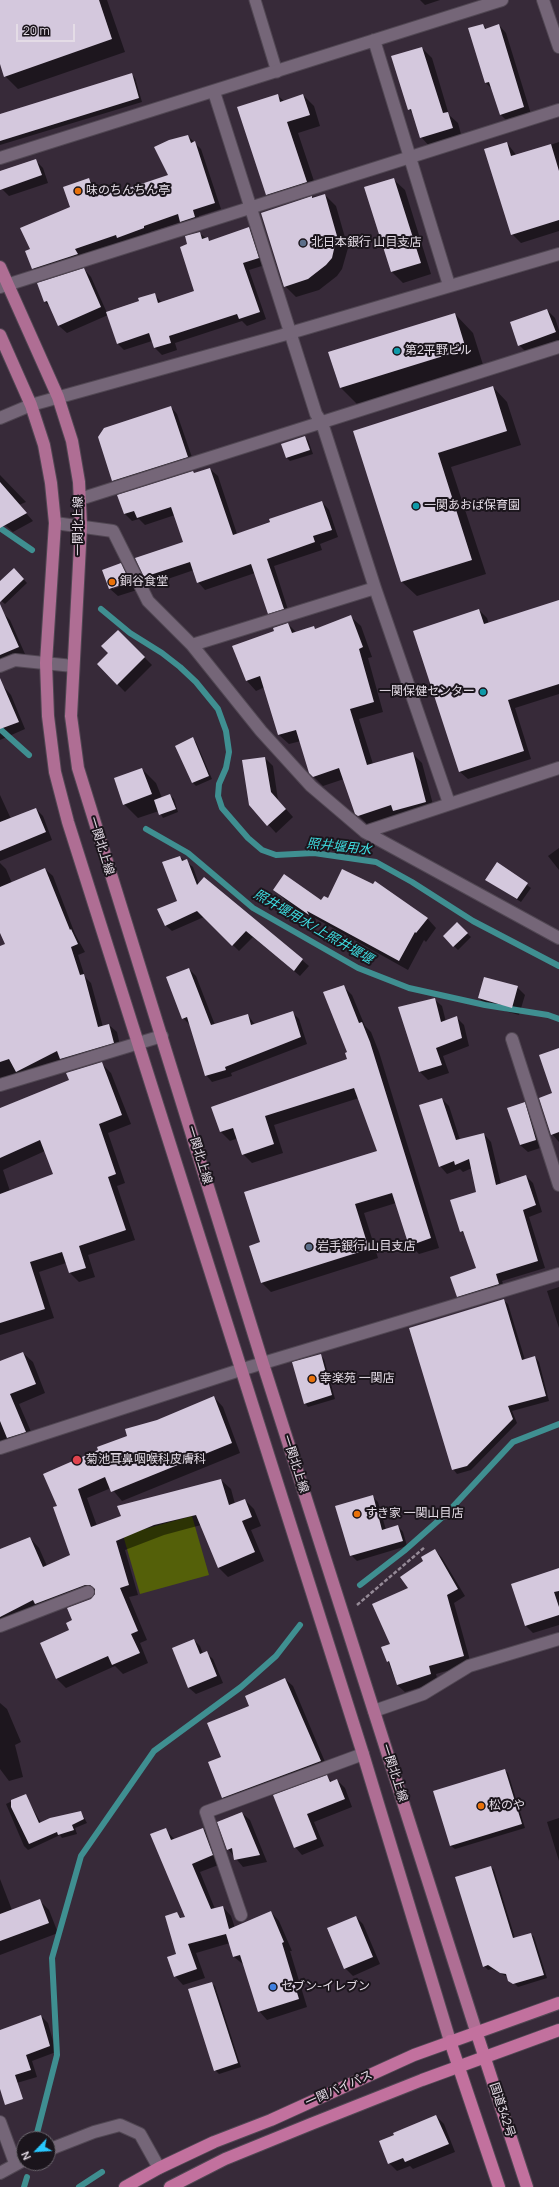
<!DOCTYPE html>
<html>
<head>
<meta charset="utf-8">
<style>
  body { margin:0 }
  #map { position:relative; width:559px; height:2187px; overflow:hidden; background:#372a39; font-family:Manrope,sans-serif }
  canvas { display:block }
  .north { position:absolute; left:16px; top:2131px; width:40px; height:40px; box-sizing:border-box; background:#1b151c; border:1px solid #6b656d; border-radius:50%; rotate:245deg; font-size:11px; font-weight:700; line-height:16px; text-align:center; color:#e4dce6 }
  .north::after { content:''; display:block; margin:auto; width:14px; height:18px; background:#28c8ff; clip-path:polygon(50% 0,100% 100%,50% 72%,0 100%) }
  .scale { position:absolute; left:16px; top:24px; width:59px; height:18px; box-sizing:border-box; border:2px solid #e4dce6; border-top:0; padding-left:5px; font-size:12px; line-height:14px; white-space:nowrap; color:#e4dce6; -webkit-text-stroke:3px #1b151c; paint-order:stroke }
</style>
</head>
<body>
<div id="map">
<canvas width="559" height="2187"></canvas>
<div class="north">N</div>
<div class="scale">20 m</div>
</div>
<script>
const ctx = document.querySelector('canvas').getContext('2d');
ctx.lineJoin = 'round';
function paint(path, color) { ctx.fillStyle = color; ctx.fill(path, 'evenodd'); }
const poly = rows => new Path2D(rows.map(r => 'M' + r).join(''));
function trace(path, color, width, dash) { ctx.strokeStyle = color; ctx.lineWidth = width; ctx.lineCap = dash ? 'butt' : 'round'; ctx.setLineDash(dash || []); ctx.stroke(path); }
function write(font, color, halo, rows, align = 'center') {
  ctx.font = font + ' Manrope,"Noto Sans JP",sans-serif'; ctx.lineWidth = 4; ctx.setLineDash([]); ctx.textBaseline = 'middle'; ctx.strokeStyle = halo; ctx.fillStyle = color; for (const [text, x, y, turn = 0] of rows) {
    ctx.save(); ctx.translate(x, y); ctx.rotate((+turn || 0) * Math.PI / 180); ctx.textAlign = isNaN(turn) ? turn : align; if (halo) ctx.strokeText(text, 0, 0); ctx.fillText(text, 0, 0); ctx.restore();
  }
}
const green = poly([
  [192,1516,209,1575,140,1594,123,1535]
]);
const shadow = poly([
  [0,0,107,0,125,52,18,89,5,76,0,61],
  [420,0,440,0,425,5],
  [483,25,487,29,499,25,506,33,531,114,508,122,500,114,493,90,486,83],
  [422,48,432,58,449,115,458,123,462,138,431,148,421,137,413,114,409,109],
  [132,75,135,78,142,102,0,145,0,115],
  [277,95,284,101,303,95,314,106,320,126,298,133,318,193,278,205,267,194],
  [188,136,201,149,221,209,199,216,201,224,188,228,181,222,150,232,150,235,124,244,122,242,81,256,40,275,33,268,31,250,71,207,89,179,95,186,98,194,112,189,116,193,169,175],
  [559,142,559,231,521,243,512,234,507,143,517,156],
  [35,160,43,168,48,183,9,196,2,189,0,172],
  [393,179,405,190,431,274,403,283,392,272,366,188],
  [325,195,336,206,348,248,342,269,337,276,319,290,296,297,285,286,311,197],
  [249,228,256,235,265,265,249,270,266,319,247,326,242,321,175,343,177,350,162,355,155,348,152,341,124,350,117,343,108,315,67,333,59,326,52,308,45,302,84,269,91,277,107,313,140,302,154,294,162,303,196,292,189,245,199,233,210,241],
  [547,310,555,318,559,330,559,341,527,353,519,345],
  [455,314,473,333,484,368,359,406,341,388],
  [493,387,507,402,521,445,451,467,486,574,417,596,402,582,354,432],
  [171,407,177,414,194,463,120,487,113,480],
  [304,437,308,440,313,454,290,461,287,458,282,444],
  [210,469,218,476,237,534,322,502,329,510,338,537,320,544,322,550,274,566,290,616,276,621,269,613,255,573,205,590,198,582,194,570,153,584,145,577,184,543,175,515,145,525,139,519,132,521,124,513,195,474],
  [0,475,26,502,19,505,33,521,13,532,0,521],
  [120,564,128,572,132,580,113,587,113,589,133,582,137,590,118,596,110,589,103,570],
  [14,569,27,583,5,604,0,600,0,583],
  [559,601,559,694,515,708,531,759,468,779,460,772,479,610,487,618,489,624],
  [3,613,10,620,25,654,0,666,0,614],
  [351,617,361,626,372,657,368,658,383,712,359,719,373,764,412,753,422,763,435,812,369,826,356,813,344,779,323,786,310,773,301,741,289,744,279,735,265,687,256,691,247,681,275,631,288,624,297,633,313,627,316,630],
  [118,631,152,665,125,692,98,664,109,653],
  [4,687,11,695,25,729,0,740,0,689],
  [193,739,196,742,212,779,196,786,192,782],
  [265,758,273,766,278,800,293,817,276,833,250,805],
  [142,769,156,783,162,798,170,795,174,799,178,812,163,818,159,811,138,818,124,804],
  [0,795,11,819,36,809,43,816,52,840,0,861],
  [559,848,559,870,548,856],
  [180,857,193,867,199,884,204,879,302,960,309,966,300,976,253,937,239,951,204,917,172,931,165,925,179,901],
  [0,863,6,869,12,883,45,869,53,876,75,934,85,952,78,955,85,977,91,983,103,1027,109,1025,117,1032,121,1050,68,1066,62,1060,0,1089,0,1005,6,945,0,929],
  [498,863,531,888,521,902,486,880],
  [275,890,322,902,329,900,427,918,436,928,426,942,424,940,408,970,315,918,316,922,284,899],
  [457,924,471,937,458,950,444,936],
  [189,969,196,976,215,1025,248,1015,255,1025,292,1012,299,1019,307,1044,231,1073,232,1076,212,1082,206,1075,190,1025,183,1018],
  [343,986,352,995,365,1026,371,1032,379,1052,439,1248,419,1254,410,1245,396,1203,364,1213,378,1258,271,1292,262,1283,261,1243,378,1152,359,1098,274,1125,283,1153,252,1163,243,1154,238,1138,230,1141,221,1132,348,1059],
  [517,987,525,995,519,1015,487,1006,479,998],
  [434,999,442,1006,446,1022,456,1017,464,1025,469,1046,443,1056,449,1073,428,1080,420,1072,400,1008],
  [559,1049,559,1142,552,1134],
  [101,1063,111,1073,131,1124,108,1133,125,1183,117,1186,135,1240,88,1255,95,1277,79,1282,69,1272,66,1263,39,1272,54,1318,0,1335,0,1108,70,1081],
  [45,1151,54,1175,10,1191,3,1170],
  [442,1099,449,1106,460,1140,484,1134,491,1142,501,1184,526,1176,533,1183,542,1212,529,1217,545,1268,502,1281,506,1291,465,1304,458,1296,477,1269,466,1236,461,1231,478,1192,472,1168,463,1172,460,1169,447,1174,440,1166],
  [524,1104,532,1111,543,1147,528,1152,520,1145],
  [559,1287,559,1328,547,1291],
  [503,1300,508,1304,525,1360,535,1357,539,1362,549,1401,512,1411,517,1423,471,1470,457,1474,453,1469],
  [23,1353,33,1362,45,1393,19,1404,35,1441,0,1452,0,1362],
  [320,1355,324,1359,335,1399,308,1407,305,1403],
  [214,1397,223,1407,240,1453,122,1501,111,1488,87,1498,97,1526,221,1480,231,1489,235,1504,245,1500,254,1509,261,1526,251,1530,264,1561,228,1577,218,1567,201,1525,164,1535,125,1550,138,1595,129,1597,147,1640,140,1643,148,1663,123,1674,115,1666,66,1688,57,1679,70,1630,74,1621,96,1594,9,1626,0,1632,0,1550,30,1538,39,1548,47,1566,71,1555,58,1506,99,1451,157,1421],
  [372,1496,378,1502,386,1530,398,1526,403,1532,407,1546,357,1561,351,1555],
  [435,1550,442,1558,465,1596,454,1603,471,1664,436,1674,438,1682,405,1692,397,1685,383,1648,391,1645,409,1589,424,1561],
  [559,1570,559,1625,533,1633,526,1626],
  [194,1640,200,1646,203,1654,206,1653,213,1659,223,1683,196,1694,189,1688],
  [285,1679,293,1686,328,1769,230,1805,223,1798,223,1758,250,1706],
  [0,1703,7,1709,21,1742,15,1745,23,1777,9,1781,0,1769],
  [504,1770,508,1773,525,1828,455,1849,451,1846,434,1792],
  [327,1776,332,1782,337,1780,345,1788,352,1807,314,1822,324,1846,302,1855,295,1847,274,1796],
  [25,1795,41,1823,81,1812,87,1823,75,1828,77,1834,62,1838,60,1835,28,1850,24,1846,6,1804],
  [242,1813,250,1820,267,1862,243,1867,228,1849],
  [559,1818,559,1861,547,1822],
  [165,1829,175,1840,203,1829,212,1837,221,1864,200,1872,215,1909,223,1907,231,1916,235,1928,271,1912,279,1921,292,1951,290,1951,307,2007,267,2020,259,2011,244,1965,234,1957,230,1943,196,1953,205,1978,183,1985,175,1976,177,1913,182,1919,186,1918],
  [491,1867,494,1870,515,1938,531,1934,534,1937,547,1978,518,1987,508,1977,492,1969,488,1970,484,1966],
  [0,1879,12,1910,39,1900,49,1910,58,1933,0,1955],
  [356,1917,363,1924,380,1964,353,1976,345,1968],
  [211,1983,215,1986,241,2067,219,2074,215,2070],
  [41,2016,48,2023,56,2052,32,2061,37,2077,10,2085,0,2069,0,2031],
  [436,2116,444,2124,455,2152,413,2169,410,2166,397,2171,389,2163]
]);
const stream = poly([
  [0,528,32,550],
  [101,609,130,633,162,653,180,667,196,682,218,709,226,731,229,752,226,768,219,784,218,796,222,808,248,838,262,850,276,855,314,853,376,862,412,882,473,921,559,966],
  [0,729,29,755],
  [146,829,188,853,253,908,358,968,409,988,485,1005,548,1015,559,1019],
  [360,1585,404,1551,447,1513,513,1442,559,1424],
  [36,2137,57,2055,52,1958,81,1856,154,1751,241,1687,276,1656,300,1625],
  [24,2187,27,2177],
  [79,2187,102,2172]
]);
const building = poly([
  [0,0,99,0,112,39,4,77,0,64],
  [483,24,485,29,499,24,524,107,500,115,489,82,485,83,468,28],
  [422,47,443,113,448,112,453,128,420,138,411,109,408,110,391,56],
  [132,73,139,98,0,141,0,114],
  [278,94,280,102,303,94,310,115,287,122,307,182,266,195,237,107],
  [188,135,191,143,195,141,215,203,193,210,195,217,180,222,178,214,144,226,144,228,117,238,116,235,75,249,78,254,32,269,25,251,30,249,20,228,70,207,63,187,89,178,95,195,112,188,114,193,168,175,154,147,169,140],
  [507,142,511,156,551,144,559,171,559,220,511,235,484,149],
  [36,159,42,175,0,190,0,171],
  [394,178,421,263,391,272,364,187],
  [325,194,337,236,332,258,326,265,308,279,284,287,261,213,312,196,312,198],
  [249,227,259,258,243,263,260,312,239,319,237,314,169,336,171,343,154,348,149,333,117,344,106,312,139,301,138,298,155,293,158,303,194,291,180,247,187,244,185,236,200,232,202,239,208,237,209,241],
  [84,268,101,307,58,326,47,301,44,302,37,283],
  [547,309,556,332,518,346,510,322],
  [455,313,466,349,340,388,328,352],
  [493,386,507,431,438,453,472,560,401,582,353,431],
  [171,406,188,457,112,481,98,437,104,428],
  [305,436,310,450,286,458,281,444],
  [210,468,233,535,270,522,269,519,322,501,332,530,313,536,315,542,267,559,284,609,268,614,251,564,197,583,190,562,144,577,135,558,183,542,171,507,137,518,134,511,124,514,117,495,193,471,194,473],
  [0,482,27,513,0,528],
  [121,563,130,582,109,589,102,570],
  [14,568,24,579,0,602,0,581],
  [559,600,559,684,508,700,524,751,459,772,413,631,479,609,484,624],
  [0,604,19,647,0,655],
  [351,615,363,647,359,649,374,702,350,709,367,765,413,752,426,802,393,811,391,805,358,816,355,814,339,768,313,777,309,773,296,730,278,735,260,676,246,681,232,646,274,631,273,628,288,623,292,633,314,626,315,629],
  [118,630,145,657,117,685,97,664,108,653,101,646],
  [0,678,19,722,0,729],
  [193,737,209,776,192,783,175,746],
  [265,757,271,792,286,809,267,826,249,805,242,760],
  [142,768,152,794,123,805,114,778],
  [170,794,176,809,159,815,154,800],
  [36,808,46,832,0,851,0,822],
  [180,856,182,861,187,859,197,885,204,877,303,959,294,971,246,931,232,946,197,911,165,926,157,909,177,901,162,862],
  [497,862,528,883,517,899,485,880],
  [45,868,70,930,71,929,78,944,71,947,80,975,84,974,98,1027,109,1024,114,1043,60,1059,57,1051,16,1072,9,1059,0,1062,0,946,5,944,0,933,0,887],
  [342,869,373,884,375,881,428,918,416,933,415,932,399,961,307,911,309,915,273,890,284,874,321,900,324,896,328,898],
  [457,922,468,933,453,947,443,936],
  [189,968,211,1025,248,1014,251,1025,293,1011,301,1037,225,1067,226,1070,205,1076,187,1017,182,1019,166,977],
  [484,977,518,986,512,1008,478,998],
  [344,985,359,1023,362,1022,370,1042,431,1238,409,1246,392,1193,355,1204,369,1249,261,1283,249,1246,260,1242,244,1192,377,1151,354,1088,265,1116,274,1144,242,1155,233,1128,220,1132,211,1107,347,1059,345,1053,347,1052,323,992],
  [435,998,441,1022,457,1016,462,1038,436,1048,442,1065,419,1072,398,1007],
  [559,1048,559,1132,551,1135,539,1098,552,1093,539,1055],
  [102,1062,122,1115,99,1124,116,1174,108,1177,126,1230,79,1246,86,1268,69,1273,62,1252,30,1262,45,1309,0,1323,0,1194,53,1174,40,1140,0,1158,0,1108,69,1080,66,1073],
  [442,1098,456,1140,484,1133,496,1185,526,1175,536,1205,523,1210,538,1261,496,1274,499,1284,457,1297,450,1277,476,1268,463,1231,460,1232,450,1200,476,1192,469,1159,455,1165,454,1161,439,1167,419,1105],
  [525,1102,536,1140,520,1145,507,1108],
  [504,1299,522,1360,535,1356,546,1396,508,1406,513,1419,467,1466,452,1470,409,1328],
  [23,1352,36,1384,10,1394,26,1432,7,1438,0,1421,0,1361],
  [321,1354,332,1395,304,1404,292,1362],
  [214,1396,232,1443,111,1492,105,1477,78,1489,91,1527,121,1516,117,1506,221,1479,229,1505,245,1499,252,1517,242,1521,255,1552,218,1568,196,1515,154,1525,116,1541,129,1585,120,1588,138,1631,131,1634,140,1653,112,1665,108,1656,56,1679,40,1643,69,1630,66,1623,72,1620,67,1608,91,1599,95,1594,95,1589,90,1585,85,1585,35,1604,33,1600,0,1617,0,1549,30,1537,43,1567,70,1555,53,1507,57,1506,43,1474,98,1450,97,1447,127,1436,125,1429,157,1420],
  [373,1495,382,1530,398,1525,403,1541,350,1556,335,1506],
  [435,1549,458,1589,447,1595,464,1656,429,1666,431,1674,397,1685,389,1661,387,1662,381,1647,390,1644,372,1604,408,1588,400,1577,423,1561,421,1557],
  [559,1568,559,1591,554,1592,559,1607,559,1615,525,1626,511,1584],
  [194,1639,200,1654,207,1651,217,1676,188,1688,172,1648],
  [285,1678,321,1761,222,1798,208,1762,221,1757,207,1723,249,1706,245,1696],
  [505,1769,522,1824,450,1846,433,1791],
  [327,1775,330,1782,337,1779,345,1799,307,1814,317,1839,294,1848,273,1795],
  [26,1794,39,1823,50,1818,81,1811,84,1819,72,1825,74,1830,58,1835,57,1832,29,1844,11,1807,11,1800],
  [242,1812,260,1855,234,1860,232,1848,227,1850,217,1822],
  [166,1828,171,1840,203,1828,213,1855,192,1864,211,1909,223,1906,229,1929,271,1911,284,1942,282,1943,299,1999,258,2012,240,1955,233,1957,226,1934,188,1944,197,1969,174,1977,167,1957,176,1954,165,1916,177,1912,180,1918,185,1917,150,1834],
  [491,1866,513,1938,531,1933,544,1975,513,1984,508,1981,506,1974,500,1973,488,1965,483,1967,455,1877],
  [40,1899,49,1923,0,1941,0,1914],
  [356,1916,373,1957,344,1969,327,1928],
  [212,1982,238,2063,214,2071,188,1989],
  [41,2015,50,2046,26,2055,31,2070,15,2075,23,2099,5,2105,0,2089,0,2030],
  [436,2115,449,2144,405,2162,403,2158,388,2164,379,2141,394,2135,393,2133]
]);
const path = poly([
  [357,1605,425,1547]
]);
const service = poly([
  [255,0,277,72]
]);
const minor = poly([
  [543,0,559,47],
  [374,40,449,285],
  [214,92,316,414,322,423,375,588,449,803],
  [0,158,502,0],
  [0,287,559,110],
  [80,499,559,347],
  [55,523,113,531,148,601,192,645,261,731,311,786,365,832],
  [192,645,375,588],
  [0,666,15,660,73,666],
  [559,768,365,832,559,938],
  [512,1039,559,1185],
  [0,1085,162,1036],
  [0,1448,240,1370,559,1274],
  [0,1626,88,1592],
  [374,1711,423,1694,469,1666,559,1639],
  [241,1915,206,1812,363,1754],
  [0,2122,15,2163],
  [48,2150,94,2132,120,2125,140,2134,159,2168],
  [0,2173,24,2160]
]);
const tertiary = poly([
  [0,418,31,405,290,333,559,254]
]);
const primary = poly([
  [0,267,58,397,72,441,79,482,81,526,71,716,78,768,263,1364,477,2034],
  [0,335,31,405,44,445,51,483,55,523,46,663,48,716,55,772,68,822,363,1754,450,2041]
]);
const trunk = poly([
  [477,2034,527,2187],
  [450,2041,499,2187],
  [125,2187,159,2168,214,2142,271,2120,414,2055,559,2003],
  [170,2187,225,2159,311,2124,422,2080,559,2030]
]);
const markers = [
  [78,191,4,"#e8710a"],
  [303,243,4,"#5c6f8a"],
  [397,351,4,"#0f9aa8"],
  [416,506,4,"#0f9aa8"],
  [112,582,4,"#e8710a"],
  [483,692,4,"#0f9aa8"],
  [309,1247,4,"#5c6f8a"],
  [312,1379,4,"#e8710a"],
  [77,1460,5,"#e0444e"],
  [357,1514,4,"#e8710a"],
  [481,1806,4,"#e8710a"],
  [273,1987,4,"#3f7fe0"]
];
const poiNames = [
  ["味のちんちん亭",86,191],
  ["北日本銀行 山目支店",311,243],
  ["第2平野ビル",405,351],
  ["一関あおば保育園",424,506],
  ["銅谷食堂",120,582],
  ["一関保健センター",475,692,"right"],
  ["岩手銀行 山目支店",317,1247],
  ["幸楽苑 一関店",320,1379],
  ["菊池耳鼻咽喉科皮膚科",86,1460],
  ["すき家 一関山目店",365,1514],
  ["松のや",489,1806],
  ["セブン-イレブン",281,1987]
];
const streetNames = [
  ["一関北上線",79,526,-90],
  ["一関北上線",101,846,73],
  ["一関北上線",199,1155,73],
  ["一関北上線",295,1464,72],
  ["一関北上線",394,1773,72],
  ["一関バイパス",339,2089,-24],
  ["国道342号",502,2110,72]
];
const waterNames = [
  ["照井堰用水",339,847,6],
  ["照井堰用水/上照井堰堰",313,927,30]
];
paint(green, '#546009');
paint(shadow, '#0007');
trace(stream, '#3f8f91', 6);
paint(building, '#d4c8dd');
trace(service, '#514753', 13);
trace(minor, '#514753', 14);
trace(tertiary, '#514753', 14);
trace(primary, '#514753', 14);
trace(trunk, '#514753', 14);
trace(path, '#958a97', 2.5, [4, 2]);
trace(service, '#756678', 11);
trace(minor, '#756678', 12);
trace(tertiary, '#756678', 12);
trace(primary, '#af6e94', 12);
trace(trunk, '#c2719e', 12);
for (const [x, y, r, color] of markers) { const dot = new Path2D(); dot.arc(x, y, r, 0, 2 * Math.PI); ctx.fillStyle = color; ctx.fill(dot); trace(dot, '#1b151c', 1.5); }
write('12px', '#e4dce6', '#1b151c', poiNames, 'left');
write('12px', '#e4dce6', '#1b151c', streetNames);
write('italic 13px', '#3edee2', '#1b151c', waterNames);
</script>
</body>
</html>
